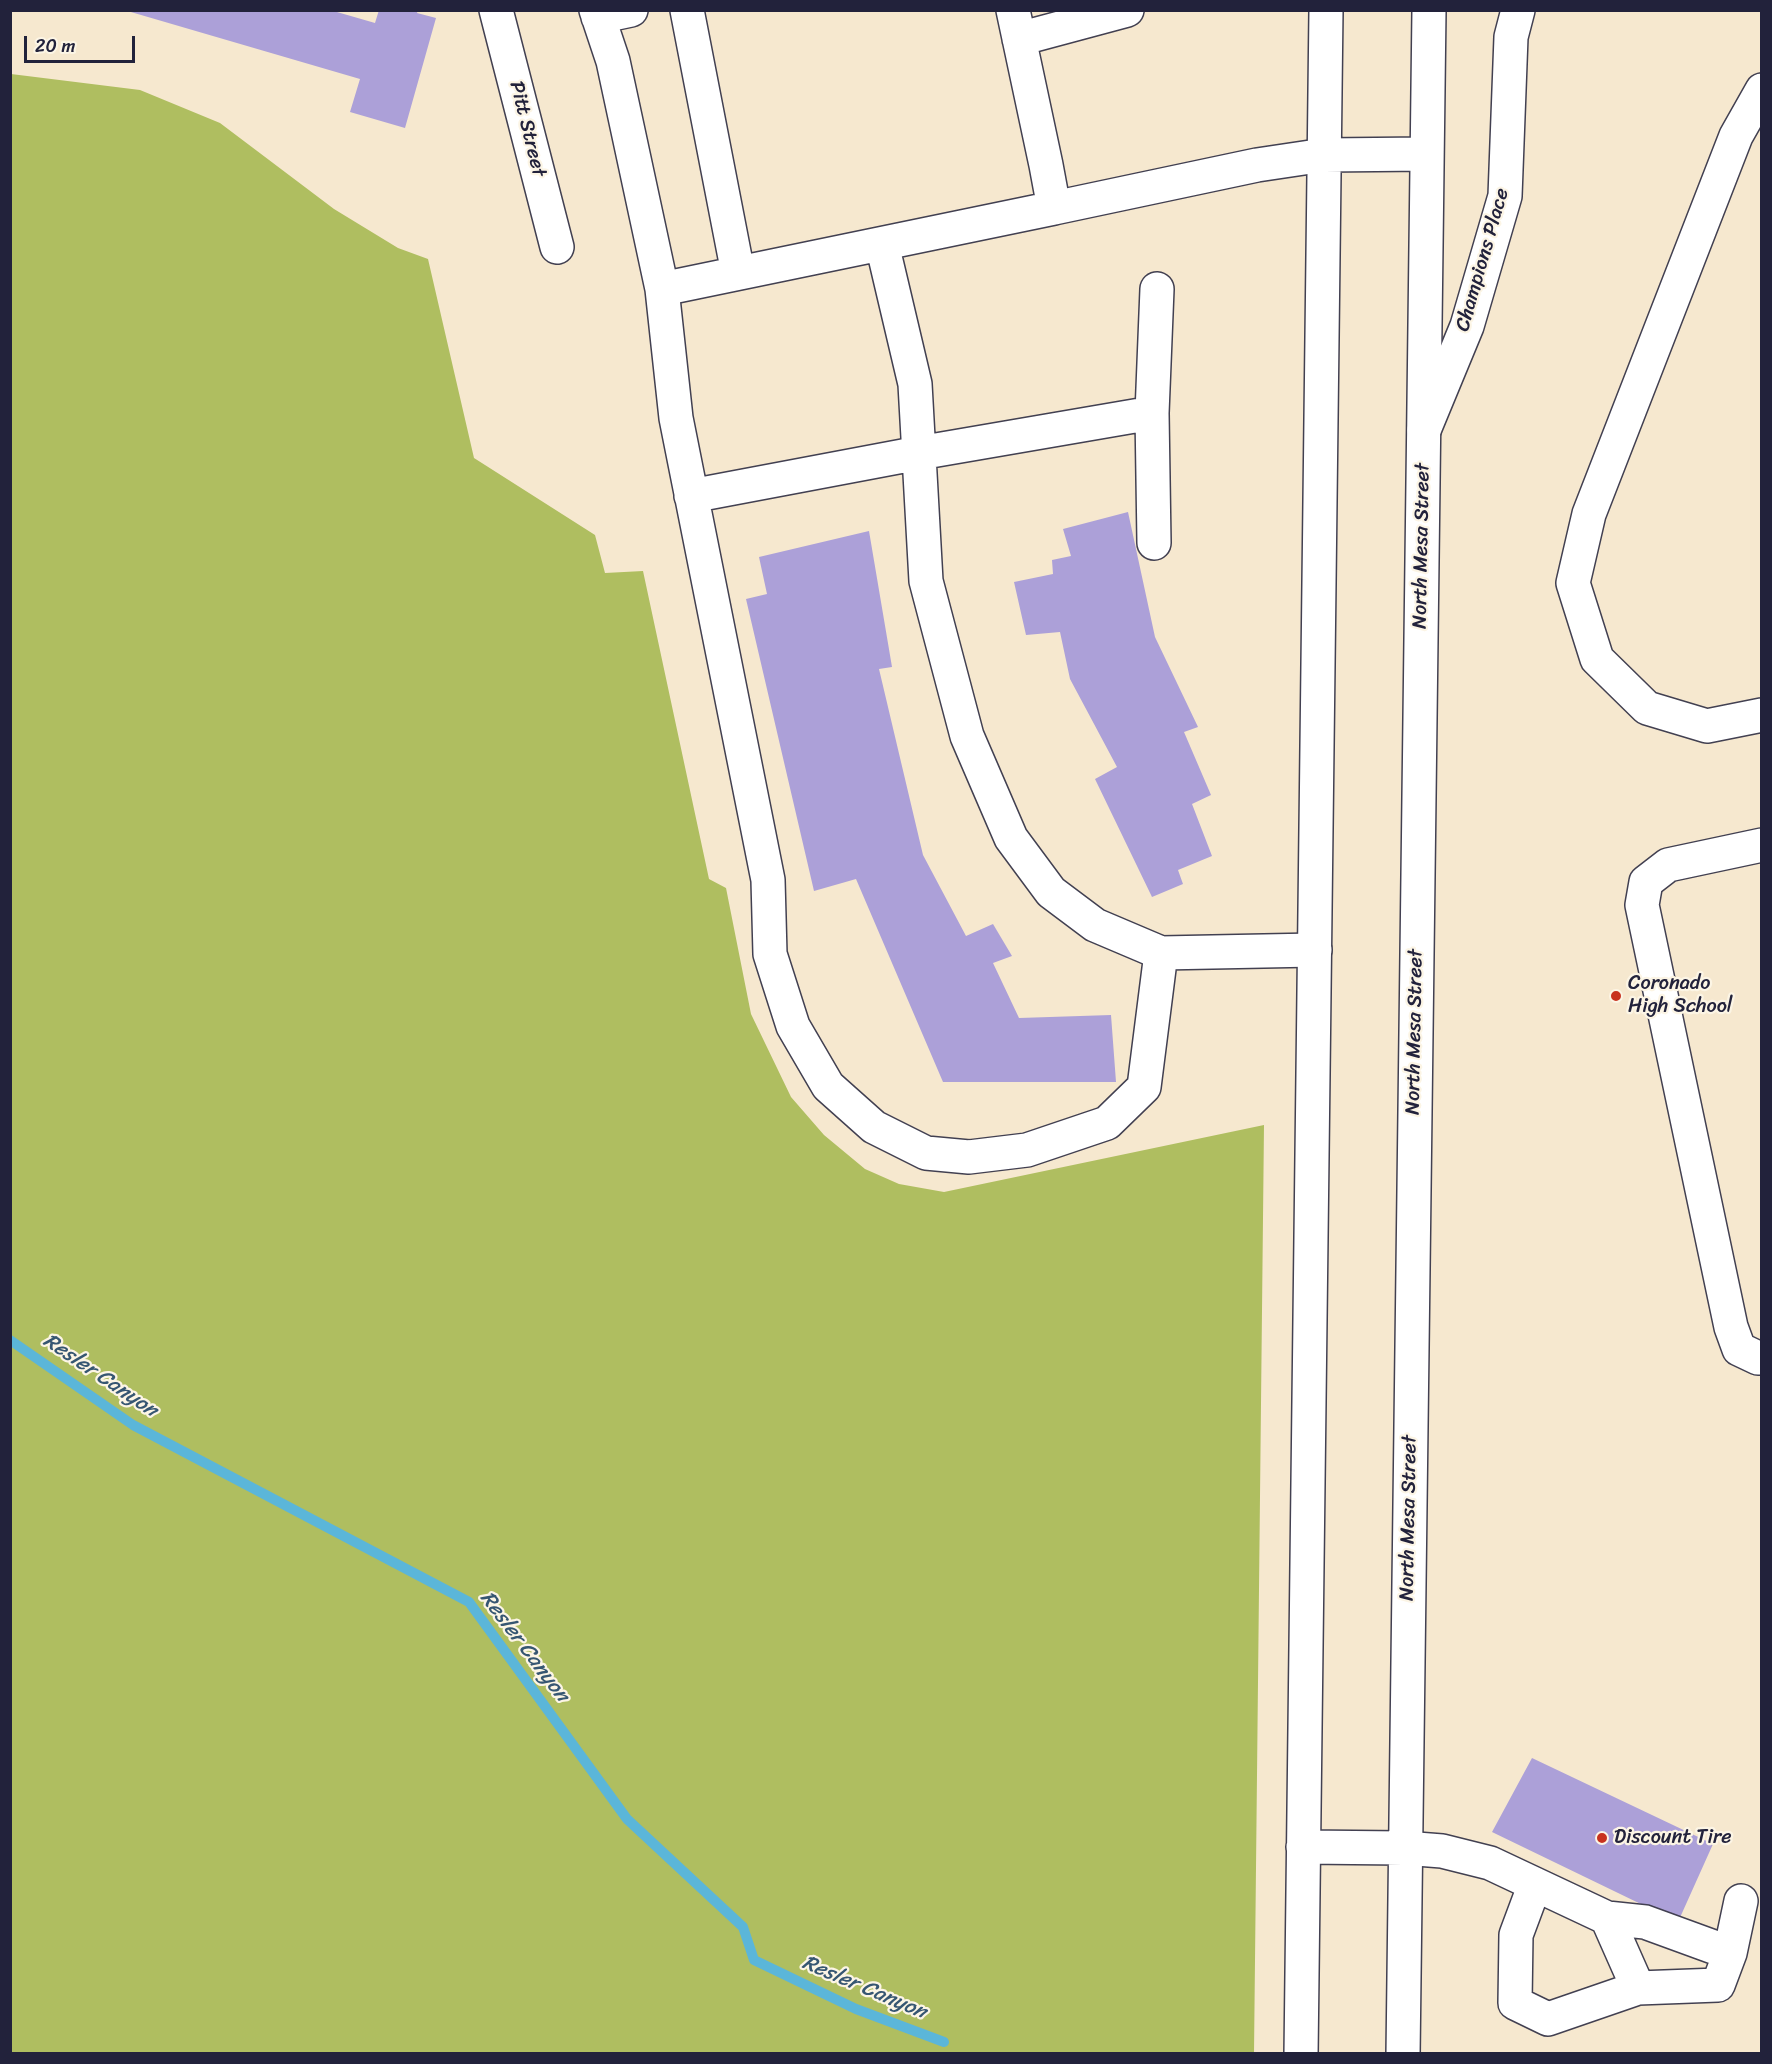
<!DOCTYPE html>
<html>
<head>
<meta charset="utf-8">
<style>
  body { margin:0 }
  #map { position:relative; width:1772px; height:2064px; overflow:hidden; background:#f6e8cf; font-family:Sriracha,sans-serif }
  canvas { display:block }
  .frame { position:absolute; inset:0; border:12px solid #22223b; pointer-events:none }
  .scale { position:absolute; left:24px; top:36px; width:111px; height:27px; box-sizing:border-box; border:3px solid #22223b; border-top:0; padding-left:8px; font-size:18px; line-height:21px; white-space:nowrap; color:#22223b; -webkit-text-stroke:4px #fcf5e5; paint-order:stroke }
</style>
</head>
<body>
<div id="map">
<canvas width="1772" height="2064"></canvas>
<div class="frame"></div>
<div class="scale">20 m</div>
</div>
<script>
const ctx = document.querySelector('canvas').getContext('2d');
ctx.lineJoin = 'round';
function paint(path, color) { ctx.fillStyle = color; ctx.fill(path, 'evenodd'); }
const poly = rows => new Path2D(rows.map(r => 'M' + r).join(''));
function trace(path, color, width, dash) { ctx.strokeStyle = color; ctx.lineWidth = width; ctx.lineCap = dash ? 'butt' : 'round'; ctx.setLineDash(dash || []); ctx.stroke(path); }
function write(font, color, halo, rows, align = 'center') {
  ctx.font = font + ' Sriracha,sans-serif'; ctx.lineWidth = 4.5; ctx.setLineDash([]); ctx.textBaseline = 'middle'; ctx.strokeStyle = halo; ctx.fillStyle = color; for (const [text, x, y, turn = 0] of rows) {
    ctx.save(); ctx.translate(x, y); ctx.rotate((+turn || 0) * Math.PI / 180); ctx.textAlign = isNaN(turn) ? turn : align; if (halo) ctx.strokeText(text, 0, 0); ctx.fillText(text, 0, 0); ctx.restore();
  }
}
const green = poly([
  [11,74,140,90,220,123,334,209,398,248,428,259,474,458,595,535,605,573,643,571,709,879,726,888,751,1014,791,1097,824,1135,865,1169,899,1184,944,1192,1264,1125,1254,2053,11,2053]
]);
const stream = poly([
  [10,1340,133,1425,469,1602,627,1819,743,1927,754,1960,856,2009,944,2042]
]);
const building = poly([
  [124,10,330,10,375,23,379,10,418,10,417,13,436,18,405,128,350,112,360,79],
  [1128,512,1155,637,1198,727,1184,732,1211,795,1192,804,1212,856,1178,870,1183,884,1152,897,1095,779,1117,767,1070,679,1060,632,1026,635,1014,582,1053,574,1052,560,1071,556,1063,529],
  [869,531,892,667,879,669,923,855,966,936,993,924,1012,956,993,963,1019,1018,1111,1015,1116,1082,943,1082,856,879,814,891,746,599,767,594,759,557],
  [1532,1758,1713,1844,1678,1922,1492,1832]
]);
const minor = poly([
  [496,10,557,247],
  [596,10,613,61,662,289],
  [687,10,738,273],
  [1013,10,1046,165,1054,208,662,289,676,418,768,880,770,954,793,1026,828,1086,874,1127,926,1153,969,1157,1027,1150,1107,1123,1144,1087,1161,953,1315,950],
  [598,17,631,10],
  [1019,39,1127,10],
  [1762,90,1736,136,1589,514,1573,583,1597,659,1647,708,1707,726,1762,715],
  [1054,208,1257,165,1324,155],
  [882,244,915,384,926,581,967,736,1011,838,1051,892,1095,925,1161,953],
  [1152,413,1154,543],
  [1424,430,1467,326,1505,196,1511,37,1518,10],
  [691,496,919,453,1152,413,1157,289],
  [1762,845,1668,865,1646,882,1642,905,1731,1327,1739,1349,1758,1358,1762,1358],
  [1404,1848,1442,1851,1490,1863,1607,1918,1645,1922,1730,1953],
  [1535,1884,1516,1935,1515,2003,1548,2019,1638,1988,1718,1985,1730,1953,1741,1901],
  [1607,1918,1638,1988]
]);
const major = poly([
  [1324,155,1427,154],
  [1303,1847,1404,1848],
  [1301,2054,1326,10],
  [1403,2054,1429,10]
]);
const markers = [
  [1616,996,6,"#c8321e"],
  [1602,1838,6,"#c8321e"]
];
const streetNames = [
  ["Pitt Street",527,129,76],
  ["Champions Place",1483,260,-74],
  ["North Mesa Street",1422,546,-89],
  ["North Mesa Street",1415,1032,-89],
  ["North Mesa Street",1409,1518,-89]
];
const poiNames = [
  ["Coronado",1628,984],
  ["High School",1628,1007],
  ["Discount Tire",1614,1838]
];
const waterNames = [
  ["Resler Canyon",100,1376,34],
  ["Resler Canyon",524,1647,53],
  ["Resler Canyon",864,1988,23]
];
paint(green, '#afbe60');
trace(stream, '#5bb6d9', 10);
paint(building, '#aca0d8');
trace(minor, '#424051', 36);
trace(major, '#424051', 36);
trace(minor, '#fff', 33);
trace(major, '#fff', 33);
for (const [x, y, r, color] of markers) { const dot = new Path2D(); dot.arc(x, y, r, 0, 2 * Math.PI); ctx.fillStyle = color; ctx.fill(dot); trace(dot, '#fcf5e5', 2); }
write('20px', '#22223b', '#fcf5e5', streetNames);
write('20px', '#22223b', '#fcf5e5', poiNames, 'left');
write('italic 21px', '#365672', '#fcf5e5', waterNames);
</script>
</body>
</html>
